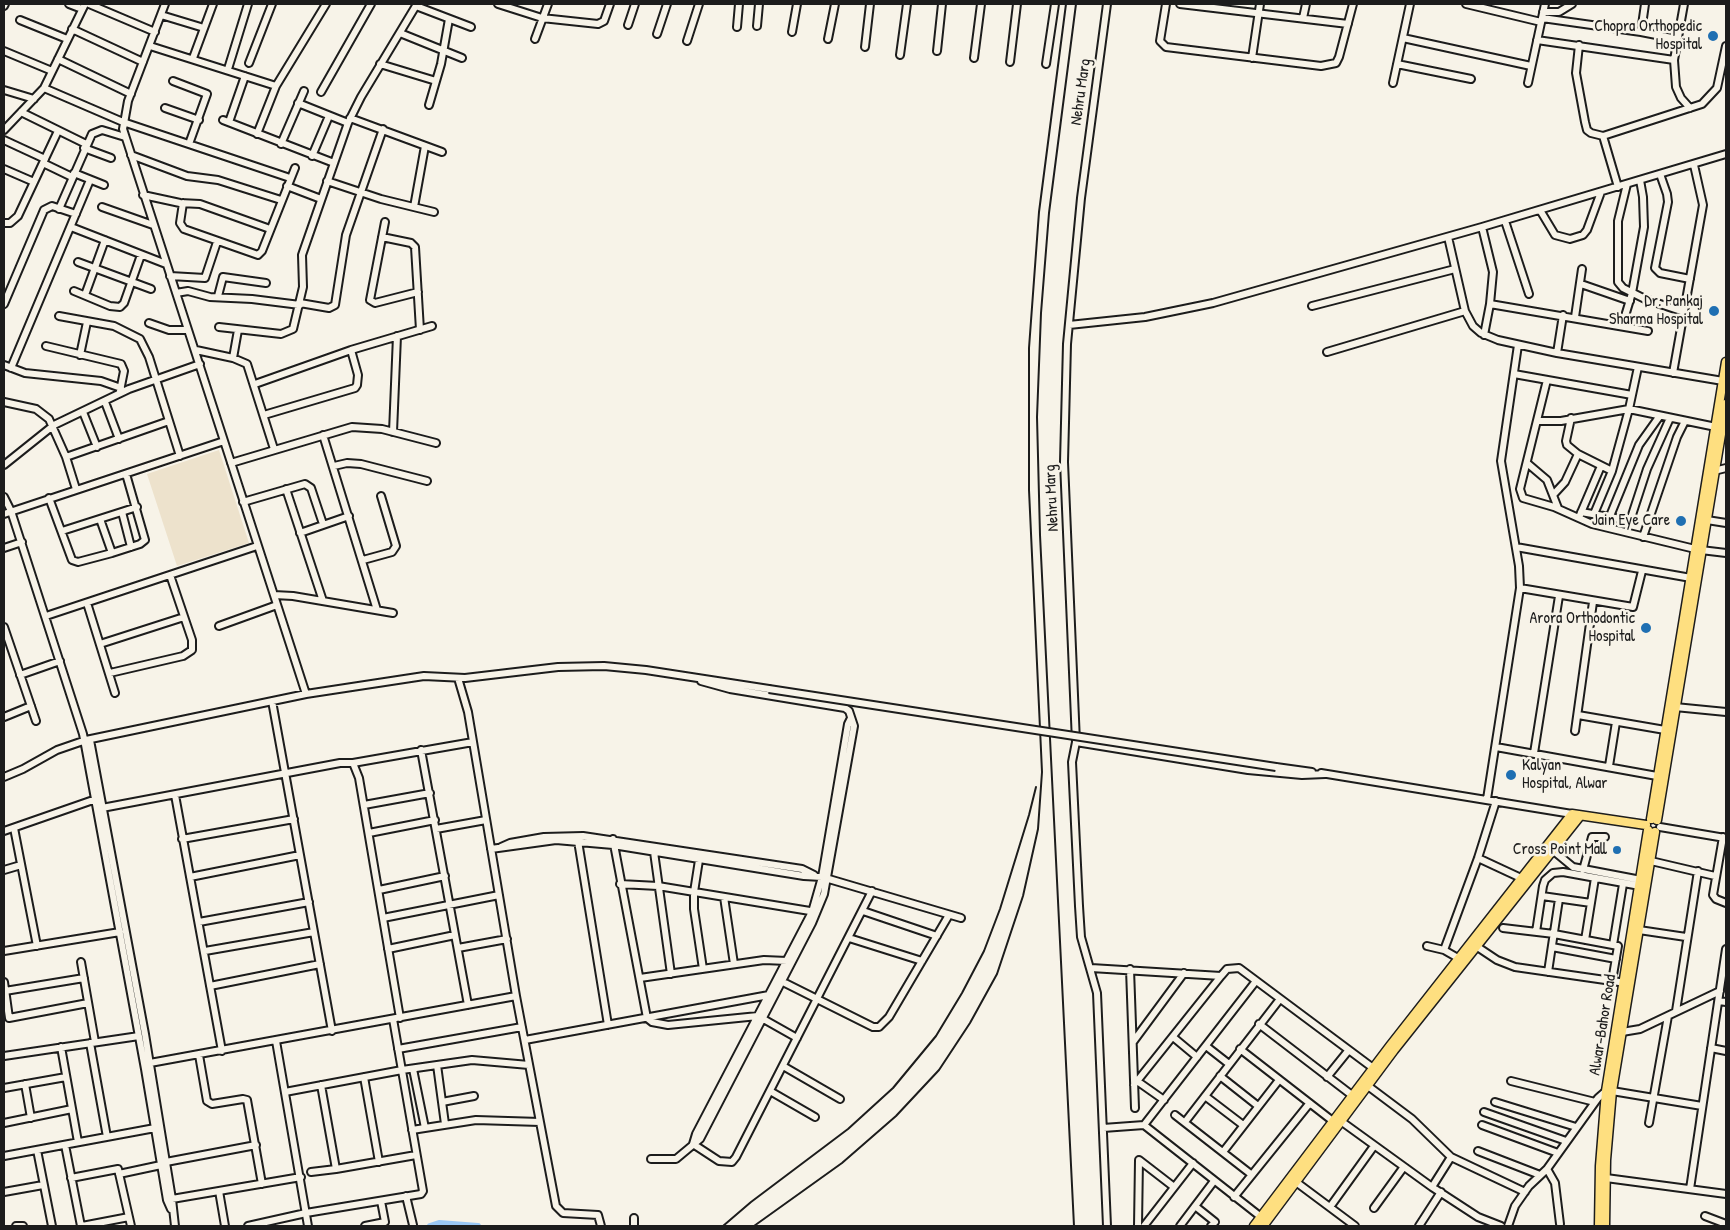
<!DOCTYPE html>
<html>
<head>
<meta charset="utf-8">
<style>
  body { margin:0 }
  #map { position:relative; width:1730px; height:1230px; overflow:hidden; background:#f7f3e8; font-family:"Patrick Hand",sans-serif }
  canvas { display:block }
  .frame { position:absolute; inset:0; border:5px solid #1c1c1c; pointer-events:none }
</style>
</head>
<body>
<div id="map">
<canvas width="1730" height="1230"></canvas>
<div class="frame"></div>
</div>
<script>
const ctx = document.querySelector('canvas').getContext('2d');
ctx.lineJoin = 'round';
function paint(path, color) { ctx.fillStyle = color; ctx.fill(path, 'evenodd'); }
const poly = rows => new Path2D(rows.map(r => 'M' + r).join(''));
function trace(path, color, width, dash) { ctx.strokeStyle = color; ctx.lineWidth = width; ctx.lineCap = dash ? 'butt' : 'round'; ctx.setLineDash(dash || []); ctx.stroke(path); }
function write(font, color, halo, rows, align = 'center') {
  ctx.font = font + ' "Patrick Hand",sans-serif'; ctx.lineWidth = 5; ctx.setLineDash([]); ctx.textBaseline = 'middle'; ctx.strokeStyle = halo; ctx.fillStyle = color; for (const [text, x, y, turn = 0] of rows) {
    ctx.save(); ctx.translate(x, y); ctx.rotate((+turn || 0) * Math.PI / 180); ctx.textAlign = isNaN(turn) ? turn : align; if (halo) ctx.strokeText(text, 0, 0); ctx.fillText(text, 0, 0); ctx.restore();
  }
}
const built = poly([
  [219,450,249,543,177,566,147,474]
]);
const canal = poly([
  [430,1226,439,1223,478,1226]
]);
const minor = poly([
  [69,4,82,9],
  [89,4,155,32],
  [165,4,128,101,123,129,306,694],
  [498,4,542,18,598,24,604,21,610,4],
  [1107,4,1081,198,1067,344,1064,462,1076,742,1248,770,1302,775,1325,774],
  [1166,4,1160,41,1166,47,1321,66,1336,63,1339,57,1353,4],
  [1180,4,1348,24],
  [1466,4,1541,22],
  [4,6,5,4],
  [416,6,471,27],
  [1543,12,1559,12,1572,4],
  [161,15,204,28],
  [1303,18,1306,4],
  [1542,18,1641,32,1677,39],
  [20,20,67,39],
  [628,25,635,4],
  [757,26,759,4],
  [737,27,739,4],
  [72,29,143,62],
  [792,32,797,4],
  [1641,32,1645,4],
  [400,33,462,58],
  [657,34,667,4],
  [1403,38,1531,66],
  [535,39,548,4],
  [828,39,835,4],
  [1537,40,1674,60,1676,87,1681,98,1690,108],
  [687,41,699,4],
  [1579,45,1576,73,1585,122,1587,130,1591,133,1603,136],
  [150,46,276,86],
  [865,47,870,4],
  [4,51,52,71],
  [937,51,942,4],
  [900,55,907,4],
  [193,58,213,4],
  [974,58,981,4],
  [1252,58,1260,4],
  [58,59,131,94],
  [1674,60,1684,4],
  [1010,62,1017,4],
  [249,63,272,4],
  [380,64,436,81],
  [1046,64,1055,4],
  [1397,64,1471,79],
  [228,69,248,4],
  [173,81,207,94,189,144],
  [1393,83,1410,4],
  [1528,83,1545,4],
  [44,88,123,122,290,178],
  [4,90,34,99],
  [321,92,371,4],
  [298,103,348,123],
  [429,105,441,64,449,19],
  [165,108,199,120],
  [21,112,86,144],
  [350,118,442,152],
  [223,120,334,163],
  [229,122,245,76],
  [4,130,44,88,85,4],
  [257,134,276,86,326,4],
  [4,140,45,159],
  [281,144,304,91],
  [84,148,111,158],
  [131,155,187,176,218,180,281,200],
  [312,156,329,116],
  [43,163,72,177],
  [4,169,34,182],
  [74,173,104,185],
  [1660,174,1667,194,1668,202,1655,268,1660,273,1690,279],
  [327,181,381,199,434,212],
  [1627,184,1618,221,1618,282,1623,288,1645,299,1684,312],
  [287,186,321,199],
  [1618,187,1603,136,1702,104,1717,88,1726,46],
  [143,195,180,203,200,204,270,229],
  [183,203,180,223,184,229,258,255,262,251,295,168],
  [102,207,153,225],
  [414,207,425,146],
  [59,209,92,134,102,130,125,137],
  [1540,210,1555,235,1570,239,1583,235,1587,230,1601,192],
  [1505,221,1529,294],
  [385,222,370,300,375,303,418,292],
  [4,223,10,223,18,216,58,131],
  [71,227,166,264],
  [1482,227,1493,272,1490,304,1484,335],
  [382,237,411,243,415,247,420,330],
  [1448,237,1465,311,1473,326,1481,333,1498,340,1557,353,1723,381],
  [78,262,151,289],
  [170,276,205,278,217,242],
  [1581,284,1630,301],
  [74,291,110,306,120,307,124,303,141,255],
  [176,293,188,291,210,297,252,299,300,305],
  [85,295,105,240],
  [218,296,223,277,266,283],
  [300,303,329,308,335,305,346,235,383,129],
  [4,304,44,210,52,206,76,214],
  [1490,304,1648,331],
  [1312,306,1455,269],
  [59,316,114,326,140,339,149,357,180,456],
  [1575,317,1582,269],
  [149,323,169,330,188,330],
  [1069,325,1145,317,1213,303,1482,227,1726,154],
  [1622,326,1632,293,1644,227,1643,197,1640,180],
  [219,327,281,334,293,329,303,287,302,255,348,123,361,97,417,4],
  [46,346,121,364,124,371,120,391],
  [196,350,233,358,247,364,274,449],
  [1327,352,1465,311],
  [1557,353,1563,315],
  [80,355,87,322],
  [233,358,238,330],
  [4,365,25,373,101,381,121,388],
  [11,368,90,180],
  [1673,373,1703,205,1694,165],
  [1514,374,1632,395],
  [1547,380,1520,489,1523,498,1554,507,1592,524,1695,549],
  [255,384,351,350,432,326],
  [4,402,36,409,49,419,66,457,76,489],
  [105,402,119,439],
  [83,412,97,447],
  [264,415,355,388,357,385,358,375,351,350],
  [1571,418,1566,441,1567,445,1578,454,1612,471],
  [1537,421,1561,421,1629,409,1716,427],
  [393,432,397,336],
  [323,435,377,610],
  [66,457,169,421],
  [231,463,352,427,382,429,436,443],
  [1527,463,1547,480,1558,508],
  [4,465,54,425,129,389,200,364],
  [334,466,347,463,361,464,427,481],
  [1710,472,1726,468],
  [286,489,323,601],
  [1553,495,1565,482,1578,454],
  [4,497,11,511,83,734,145,1069,167,1200,171,1209],
  [49,498,72,560,78,562,112,553,140,544,145,540,126,474],
  [243,502,305,484,311,488,323,524],
  [122,512,131,547],
  [1581,512,1621,519,1631,518,1647,469,1670,418],
  [4,514,224,441],
  [1594,514,1612,471,1629,409,1638,367],
  [1580,515,1601,466],
  [1610,516,1639,445,1659,417],
  [100,519,112,553],
  [1707,520,1726,523],
  [62,531,137,507],
  [300,533,349,516],
  [1643,537,1677,437,1685,421],
  [1516,547,1691,578],
  [4,548,22,542],
  [1701,550,1726,553],
  [363,560,392,552,396,546,381,496],
  [1520,588,1633,607,1642,571],
  [274,595,293,596,393,613],
  [87,603,115,693],
  [46,616,257,546],
  [219,626,277,605],
  [4,627,36,721],
  [100,644,184,617],
  [110,673,183,656,192,650,192,640,170,575],
  [20,675,60,661],
  [458,678,468,712,516,996,556,1206,563,1213,598,1215,601,1226],
  [272,701,332,1031],
  [1675,707,1726,712],
  [1578,715,1665,730],
  [4,717,31,706],
  [1575,731,1593,602],
  [90,740,145,1034,172,1199,175,1226],
  [1076,742,1072,762,1079,906,1081,937,1097,993,1107,1226],
  [1496,747,1657,776],
  [421,750,468,1005],
  [1534,753,1559,596],
  [353,763,473,742],
  [1609,766,1616,722],
  [1276,767,1312,772],
  [1321,773,1572,814],
  [4,777,23,769,57,750,86,740,306,694,424,676,465,678,558,667,604,666,646,670,769,689],
  [175,795,222,1051],
  [1487,799,1520,588,1519,566,1501,461,1518,345],
  [364,805,430,793],
  [102,808,340,763,353,763,359,778,400,1018],
  [1660,827,1725,838],
  [14,828,37,946],
  [436,829,486,820],
  [4,831,96,799],
  [369,833,435,820],
  [1723,837,1713,895,1716,899,1726,903],
  [182,839,294,819],
  [613,839,647,1018,652,1022,668,1025,758,1016,797,1038],
  [578,841,608,1025],
  [501,847,510,843,544,837,583,836,802,869,814,875],
  [1550,848,1573,867,1641,880],
  [491,849,556,840,613,845,804,876,822,877,961,918],
  [654,852,671,974],
  [1478,858,1521,878],
  [699,860,694,892,694,909,703,969],
  [1651,861,1715,876],
  [4,870,21,865],
  [1583,870,1592,837,1605,837],
  [190,877,300,855],
  [620,884,658,886,816,912],
  [379,890,445,876],
  [1542,896,1591,903],
  [724,897,734,964],
  [863,911,937,936],
  [383,918,499,895],
  [199,922,309,902],
  [1503,928,1554,934,1618,946,1612,981],
  [1639,930,1686,937],
  [1536,932,1543,886,1545,880,1553,873,1563,872,1640,886],
  [849,938,922,961],
  [1585,940,1595,878],
  [1473,944,1497,960,1515,967,1626,983],
  [1613,945,1623,884],
  [1427,946,1444,950,1458,958],
  [1552,947,1616,959],
  [458,948,507,939],
  [388,949,455,935],
  [1444,950,1478,858,1496,801],
  [4,951,120,932],
  [205,951,314,932],
  [81,962,95,1042],
  [1091,968,1221,976,1227,969,1239,968,1373,1068],
  [1130,969,1135,1108],
  [1548,972,1559,899],
  [640,978,764,960,787,961],
  [781,981,873,1027,879,1027,889,1017,949,915],
  [4,982,9,1018,88,1003],
  [210,986,320,964],
  [5,991,84,978],
  [1719,1001,1726,1002],
  [1676,1011,1698,871],
  [1259,1024,1353,1096],
  [1622,1032,1640,1029,1720,991],
  [1173,1037,1197,1057],
  [525,1040,769,995],
  [276,1041,308,1226],
  [1133,1042,1184,973],
  [90,1043,107,1137],
  [1206,1046,1229,1064],
  [61,1047,78,1142],
  [1711,1048,1726,1051],
  [398,1049,522,1027],
  [1240,1049,1334,1122],
  [199,1055,207,1101,212,1104,243,1099,247,1100,262,1184],
  [4,1056,139,1036],
  [150,1063,516,996],
  [437,1065,445,1124],
  [783,1066,840,1099],
  [413,1069,425,1128],
  [1220,1076,1258,1106],
  [364,1077,379,1162],
  [1327,1077,1348,1051],
  [1137,1081,1164,1100],
  [1511,1081,1595,1102],
  [25,1084,31,1118],
  [321,1085,336,1169,416,1155],
  [1134,1085,1221,976],
  [1368,1086,1412,1119,1451,1157,1525,1192],
  [4,1088,66,1077],
  [770,1091,815,1117],
  [1612,1091,1702,1106],
  [285,1092,402,1070,472,1060,529,1065],
  [1205,1096,1243,1125],
  [442,1102,474,1096],
  [1495,1102,1576,1127],
  [1484,1112,1566,1141],
  [1175,1115,1252,1175],
  [1338,1119,1432,1187,1478,1217,1501,1226],
  [1185,1122,1280,999],
  [4,1123,72,1109],
  [1649,1123,1668,1016],
  [1144,1125,1261,1217],
  [1482,1125,1558,1153],
  [1103,1128,1144,1125,1256,981],
  [412,1130,476,1120,540,1122],
  [693,1144,696,1134,812,912,822,877,848,724,851,718],
  [693,1144,719,1161,732,1162,736,1157,872,891],
  [65,1145,81,1226],
  [37,1150,52,1226],
  [1478,1151,1540,1175],
  [1223,1152,1279,1080],
  [4,1156,155,1128],
  [651,1159,676,1159,700,1139,812,923,824,894,854,726,849,711,845,708,730,689,701,681],
  [166,1162,256,1145],
  [1547,1169,1555,1183,1560,1224],
  [311,1172,336,1169],
  [119,1174,161,1165],
  [71,1178,118,1169,131,1226],
  [1606,1178,1726,1194],
  [1296,1182,1355,1226],
  [1432,1187,1451,1157],
  [1690,1189,1726,949],
  [219,1191,225,1226],
  [4,1192,43,1185],
  [406,1196,413,1225],
  [1234,1197,1309,1104],
  [172,1199,301,1177],
  [1195,1206,1215,1222,1211,1226],
  [1330,1207,1374,1146],
  [1374,1208,1403,1168],
  [1705,1216,1726,1224],
  [16,1226,23,1226],
  [82,1226,129,1217],
  [248,1226,306,1213,421,1194,423,1191,393,1019],
  [365,1226,385,1222,381,1201],
  [634,1226,634,1218],
  [1138,1226,1139,1160,1174,1187],
  [1144,1226,1193,1163],
  [1180,1226,1214,1181],
  [1419,1226,1441,1192],
  [1508,1226,1515,1206,1529,1186,1547,1169,1598,1098,1606,1091]
]);
const major = poly([
  [1651,819,1726,362],
  [1657,820,1726,404],
  [1254,1226,1390,1046,1572,814,1646,825],
  [1263,1226,1394,1050,1580,816],
  [1599,1226,1600,1166,1606,1091,1648,830],
  [1605,1226,1606,1160,1612,1091,1655,832]
]);
const rail = poly([
  [723,1226,751,1202,848,1129,893,1088,936,1036,962,993,984,951,1000,909,1029,815,1036,787],
  [754,1226,842,1163,896,1116,939,1070,970,1023,997,974,1023,896,1038,829,1042,772,1029,490,1029,348,1039,212,1066,4],
  [1074,1226,1040,535,1037,417,1041,313,1049,213,1076,4]
]);
const minorBridge = poly([
  [769,689,1276,767]
]);
const markers = [
  [1713,36,6,"#1f6fb2"],
  [1714,311,6,"#1f6fb2"],
  [1681,521,6,"#1f6fb2"],
  [1646,628,6,"#1f6fb2"],
  [1511,775,6,"#1f6fb2"],
  [1617,850,5,"#1f6fb2"]
];
const poiNames = [
  ["Chopra Orthopedic",1702,27],
  ["Hospital",1702,45],
  ["Dr. Pankaj",1703,302],
  ["Sharma Hospital",1703,320],
  ["Jain Eye Care",1670,521],
  ["Arora Orthodontic",1635,619],
  ["Hospital",1635,637],
  ["Kalyan",1522,766,"left"],
  ["Hospital, Alwar",1522,784,"left"],
  ["Cross Point Mall",1607,850]
];
const streetNames = [
  ["Nehru Marg",1081,92,-82],
  ["Nehru Marg",1052,498,-93],
  ["Alwar-Bahor Road",1603,1025,-81]
];
paint(built, '#ede2cc');
trace(canal, '#9ac8f5', 6);
trace(minor, '#1c1c1c', 10);
trace(major, '#1c1c1c', 11);
trace(minor, '#f7f3e8', 6);
trace(major, '#fedf80', 8);
trace(rail, '#1c1c1c', 2);
trace(minorBridge, '#1c1c1c', 10, []);
trace(minorBridge, '#f7f3e8', 6);
for (const [x, y, r, color] of markers) { const dot = new Path2D(); dot.arc(x, y, r, 0, 2 * Math.PI); ctx.fillStyle = color; ctx.fill(dot); trace(dot, '#f7f3e8', 2); }
write('16px', '#1c1c1c', '#f7f3e8', poiNames, 'right');
write('16px', '#1c1c1c', '#f7f3e8', streetNames);
</script>
</body>
</html>
